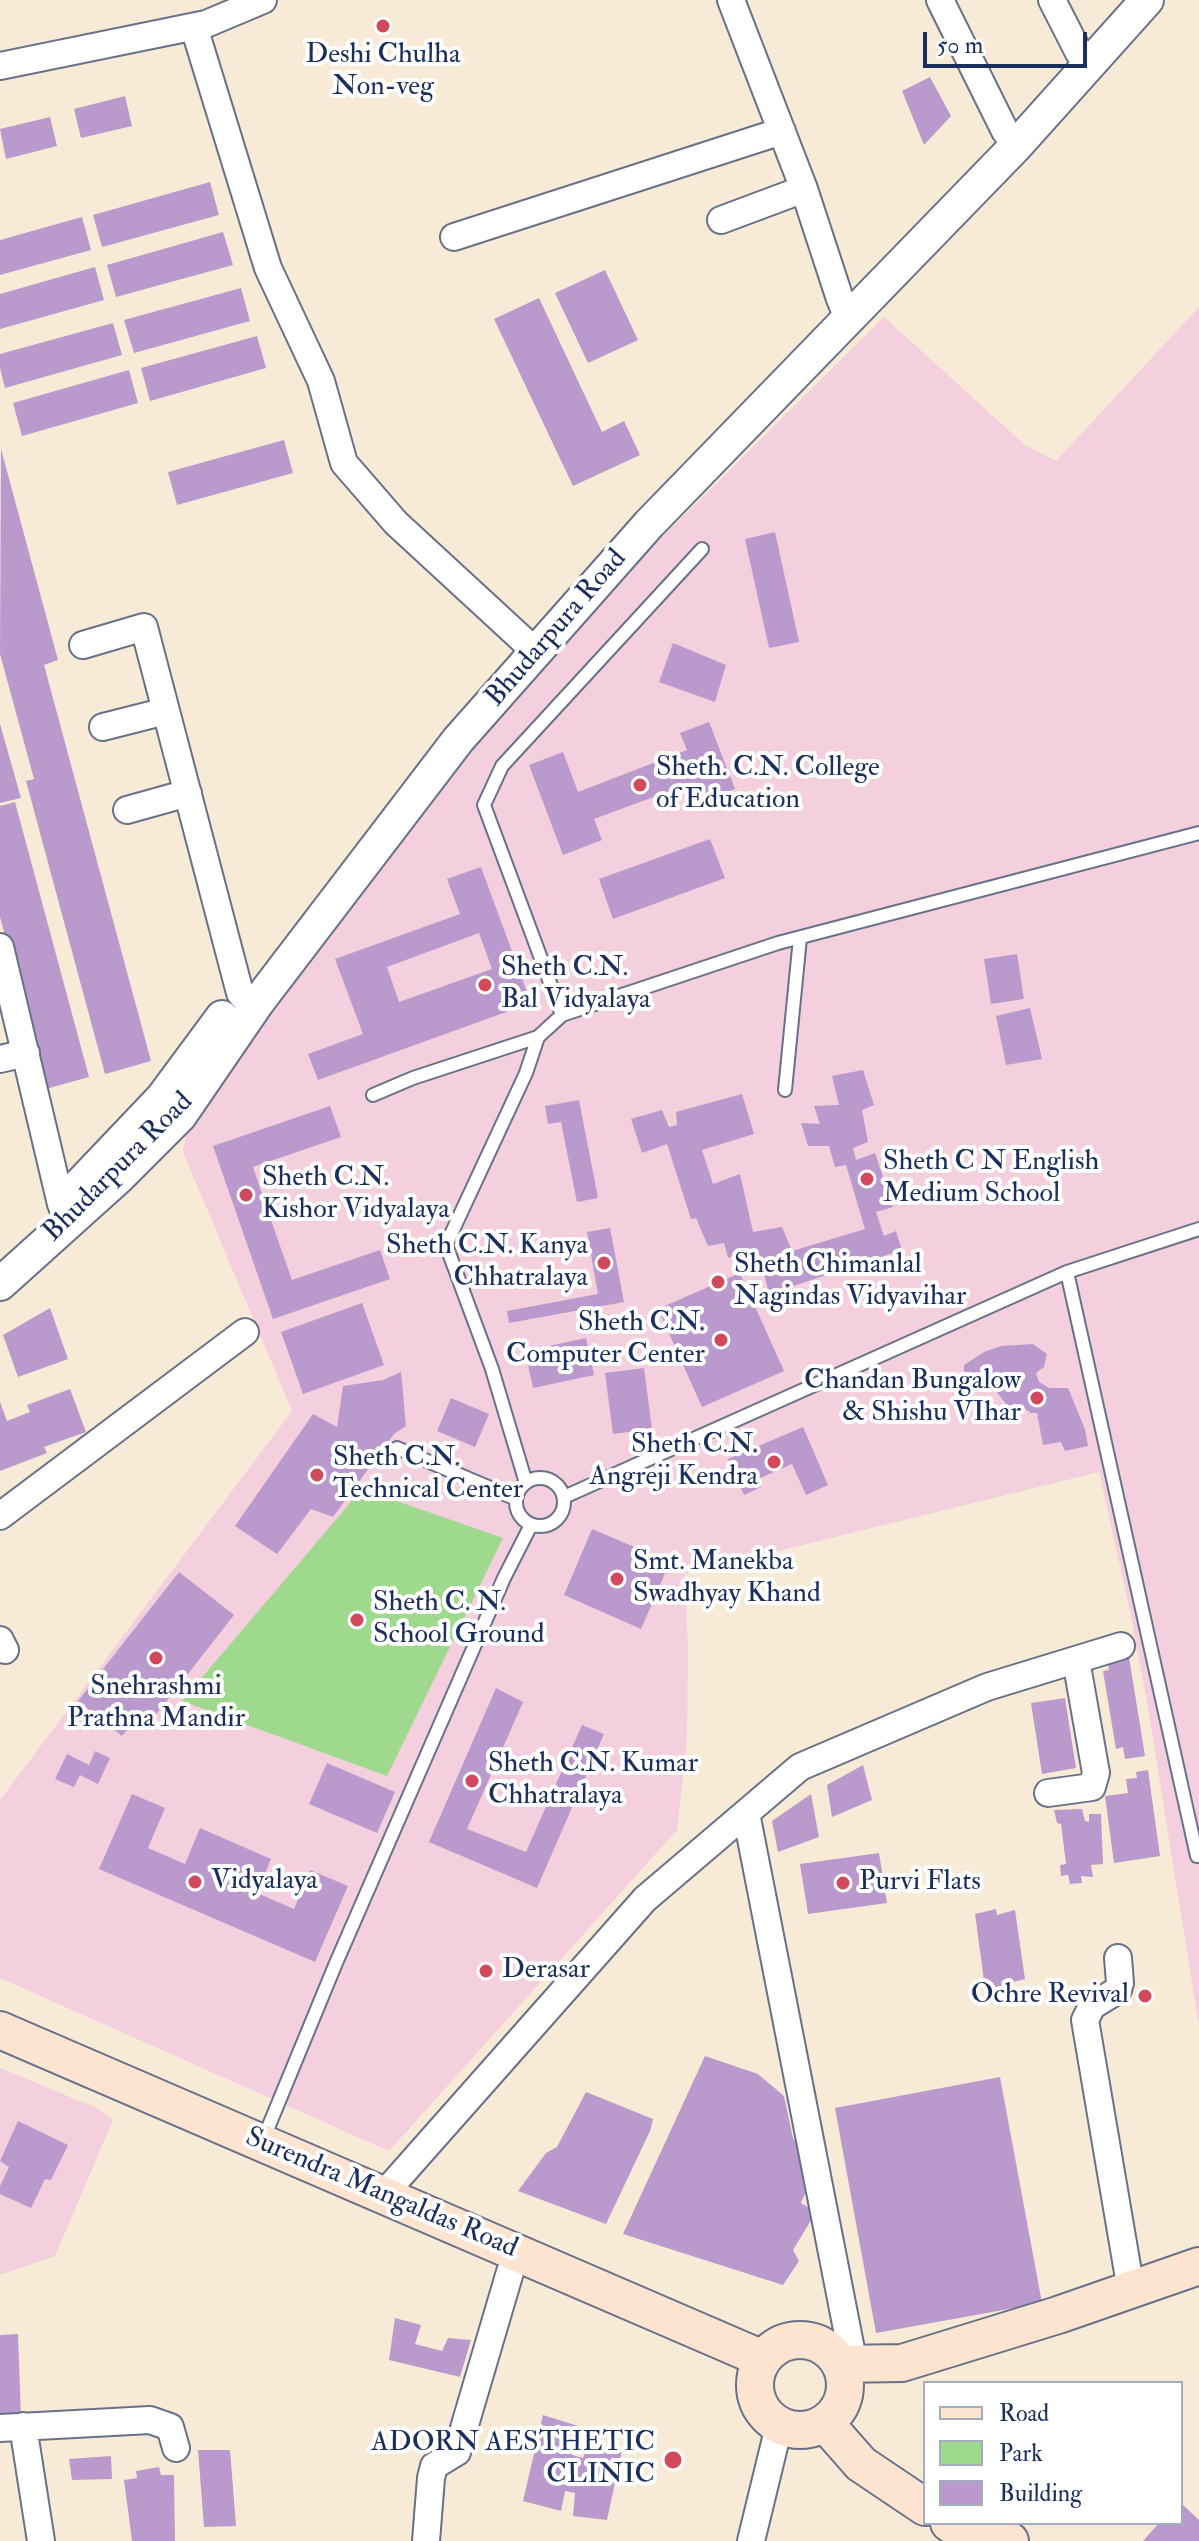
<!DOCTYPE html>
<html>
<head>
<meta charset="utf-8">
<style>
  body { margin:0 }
  #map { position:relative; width:1199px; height:2541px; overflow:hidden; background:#f7ebd7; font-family:"IM FELL Double Pica",serif }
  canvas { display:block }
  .legend { position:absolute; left:923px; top:2381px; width:260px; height:144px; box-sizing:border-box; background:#fff; border:2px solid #a4acbf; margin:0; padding:10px 14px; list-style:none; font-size:24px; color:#1b2f5e }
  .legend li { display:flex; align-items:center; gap:16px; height:40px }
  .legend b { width:40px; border:2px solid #a4acbf }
  .scale { position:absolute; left:923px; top:32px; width:164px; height:36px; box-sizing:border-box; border:4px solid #1b2f5e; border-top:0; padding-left:10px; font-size:24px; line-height:28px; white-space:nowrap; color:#1b2f5e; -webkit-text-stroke:6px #fff; paint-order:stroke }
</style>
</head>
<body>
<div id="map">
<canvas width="1199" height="2541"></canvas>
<ul class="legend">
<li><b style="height:10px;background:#fde4d1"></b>Road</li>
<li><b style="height:22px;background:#9ed98d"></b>Park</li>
<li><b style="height:22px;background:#ba9acd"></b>Building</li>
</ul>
<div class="scale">50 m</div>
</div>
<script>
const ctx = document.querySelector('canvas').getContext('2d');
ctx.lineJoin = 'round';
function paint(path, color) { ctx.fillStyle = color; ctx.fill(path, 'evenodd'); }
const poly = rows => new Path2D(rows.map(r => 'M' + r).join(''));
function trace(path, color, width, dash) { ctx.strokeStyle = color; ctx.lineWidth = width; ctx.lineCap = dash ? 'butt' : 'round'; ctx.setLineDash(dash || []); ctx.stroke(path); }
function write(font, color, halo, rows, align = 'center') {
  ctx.font = font + ' "IM FELL Double Pica",serif'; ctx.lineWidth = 8; ctx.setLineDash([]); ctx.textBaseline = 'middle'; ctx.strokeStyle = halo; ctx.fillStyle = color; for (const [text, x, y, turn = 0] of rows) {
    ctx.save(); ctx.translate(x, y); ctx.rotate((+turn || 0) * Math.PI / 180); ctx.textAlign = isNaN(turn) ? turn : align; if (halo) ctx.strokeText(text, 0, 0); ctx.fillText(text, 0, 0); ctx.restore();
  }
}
const built = poly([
  [1199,307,1199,2026,1147,1702,1130,1611,1099,1472,685,1574,688,1649,687,1740,677,1830,389,2151,0,1978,0,1800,292,1411,183,1152,190,1112,399,831,629,570,884,317,1025,445,1056,461],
  [0,2068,97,2108,113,2120,55,2256,0,2275]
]);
const green = poly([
  [362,1489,503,1538,387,1776,182,1701]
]);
const building = poly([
  [930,77,951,116,924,145,902,91],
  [125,96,132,126,81,138,74,109],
  [50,117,57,146,6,159,0,129],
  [210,182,219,215,102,247,93,215],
  [82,217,91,250,0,275,0,240],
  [223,232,233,265,116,297,107,265],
  [95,267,104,300,0,329,0,294],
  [605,270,638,340,588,363,555,293],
  [241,288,250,321,134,353,124,320],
  [539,298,602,432,624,421,640,455,573,486,494,319],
  [113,323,122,355,5,388,0,368,0,354],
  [257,336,266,368,150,401,141,368],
  [129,370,138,403,22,436,13,403],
  [284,440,293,473,177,505,168,472],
  [1,449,58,660,44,665,151,1061,105,1074,26,781,34,779,0,654],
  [775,532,799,642,769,648,745,539],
  [673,643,726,665,715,702,659,682],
  [709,722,735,789,702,802,694,782,594,819,602,840,563,855,529,765,563,752,578,792,687,750,680,733],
  [0,724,21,798,0,803],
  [15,802,89,1077,46,1089,0,917,0,806],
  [710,839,725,878,613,919,599,879],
  [481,867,531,1003,318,1080,308,1054,363,1034,335,959,460,914,447,879],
  [479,933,492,969,399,1002,387,967],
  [1017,954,1024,999,991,1004,984,959],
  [1030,1008,1042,1059,1006,1065,996,1016],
  [863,1070,874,1105,862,1110,868,1142,853,1148,856,1160,875,1153,893,1207,876,1212,884,1236,896,1231,902,1250,769,1294,758,1249,728,1258,724,1243,708,1246,696,1218,691,1219,667,1144,642,1153,631,1119,662,1110,669,1127,677,1125,676,1112,742,1094,754,1134,702,1150,713,1184,740,1174,753,1232,782,1227,792,1251,865,1229,846,1165,835,1167,829,1146,808,1146,801,1123,820,1124,814,1106,839,1105,832,1076],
  [579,1100,598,1198,577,1202,561,1122,548,1124,545,1106],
  [330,1106,341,1137,253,1167,272,1223,292,1280,380,1250,390,1279,273,1319,213,1146],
  [610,1228,624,1302,509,1323,507,1311,598,1294,587,1232],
  [740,1273,784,1371,702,1407,658,1309],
  [362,1303,384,1365,303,1394,281,1332],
  [50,1308,68,1359,18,1377,3,1335],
  [586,1338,594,1375,533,1388,525,1351],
  [1033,1344,1047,1354,1044,1367,1036,1373,1039,1382,1049,1388,1068,1388,1085,1429,1088,1446,1065,1451,1061,1442,1043,1445,1037,1413,1031,1413,1022,1407,1009,1408,993,1387,970,1388,964,1381,964,1365,984,1352,1001,1346],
  [644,1368,652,1429,613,1434,605,1373],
  [401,1372,406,1426,394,1434,333,1517,311,1509,277,1554,235,1526,313,1414,337,1427,343,1386,383,1380],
  [70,1389,86,1432,44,1447,47,1453,0,1471,0,1402,7,1421,30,1412,27,1405],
  [451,1398,489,1414,475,1447,437,1431],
  [803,1427,828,1485,806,1495,792,1464,758,1479,761,1487,744,1495,728,1459],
  [592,1529,670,1562,641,1629,564,1595],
  [179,1572,234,1615,151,1721,141,1713,122,1736,78,1701],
  [1129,1657,1145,1756,1125,1759,1123,1747,1116,1749,1103,1671,1109,1670,1107,1660],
  [496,1688,523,1702,467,1829,526,1852,582,1725,604,1734,537,1888,429,1842],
  [1065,1698,1076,1768,1042,1774,1031,1703],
  [95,1751,110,1758,98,1784,80,1775,74,1787,55,1779,67,1754,89,1765],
  [327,1763,395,1792,377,1833,309,1804],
  [863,1765,872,1800,832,1817,827,1785],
  [1148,1770,1160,1856,1114,1863,1105,1796,1128,1793,1126,1779,1137,1778,1136,1772],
  [132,1794,165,1808,148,1848,185,1864,200,1828,271,1859,257,1893,294,1909,310,1870,348,1886,315,1962,99,1869],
  [811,1794,819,1837,778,1852,772,1821],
  [1082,1809,1085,1821,1089,1822,1089,1814,1101,1814,1103,1864,1091,1865,1093,1877,1081,1876,1082,1883,1070,1884,1068,1875,1061,1876,1060,1865,1066,1864,1061,1824,1057,1823,1054,1810],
  [879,1853,887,1903,808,1914,800,1864],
  [996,1909,997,1915,1015,1910,1025,1979,1009,1983,1009,1990,995,1994,985,1988,975,1914],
  [705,2056,758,2074,784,2096,793,2138,813,2174,801,2203,816,2212,793,2250,799,2261,783,2285,623,2234],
  [1000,2077,1042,2303,876,2333,835,2108],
  [586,2092,653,2119,650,2131,606,2224,518,2191,546,2153,557,2147],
  [18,2121,68,2145,51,2180,45,2179,31,2208,0,2194,0,2186,9,2167,0,2161],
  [395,2318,421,2325,415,2344,442,2351,448,2338,471,2340,460,2377,389,2360],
  [18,2334,21,2417,0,2418,0,2335],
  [543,2415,578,2426,572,2455,583,2458,589,2440,622,2450,607,2520,573,2516,575,2493,565,2491,561,2511,523,2501],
  [198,2450,230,2450,236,2526,204,2527],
  [111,2456,112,2479,72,2480,69,2459],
  [159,2467,161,2475,174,2475,175,2541,132,2541,124,2480,137,2478,136,2471],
  [1181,2503,1199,2520,1199,2541,1143,2541,1159,2523,1181,2523]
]);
const service = poly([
  [702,549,502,766,484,805,562,1015,778,943,1199,833],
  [785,1090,800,938],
  [373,1095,413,1078,538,1037,562,1015],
  [1067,1272,1199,1229],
  [397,1448,516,1499],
  '516 1502a24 24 0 1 1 48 0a24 24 0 1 1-48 0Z',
  [526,1483,492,1369,446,1245,526,1073,538,1037],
  [564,1497,1067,1272,1197,1856,1199,1856],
  [263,2140,336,1963,504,1578,531,1525]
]);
const minor = poly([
  [731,0,804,189,840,299,848,318],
  [940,0,1005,131,1016,146],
  [1052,0,1079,53],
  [194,27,268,268,321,381,344,463,396,523,536,652],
  [0,66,206,24,263,0],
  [721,220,804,189],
  [454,237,782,131],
  [83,645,144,627,240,993,253,1008],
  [103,727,166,711],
  [127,810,188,793],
  [0,947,61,1204,67,1219],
  [0,1059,26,1053],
  [0,1516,245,1332],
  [0,1640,5,1650],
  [1048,1793,1092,1787,1096,1773,1076,1660],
  [746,1813,854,2365],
  [1118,1958,1120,1983,1118,1990,1092,2006,1085,2020,1131,2290],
  [383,2195,645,1899,800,1767,987,1687,1121,1646],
  [23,2426,41,2541],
  [0,2428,150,2420,170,2427,176,2448],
  [426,2541,431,2478,434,2466,457,2452,510,2272],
  [751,2541,779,2426]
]);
const tertiary = poly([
  [65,1200,162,1098,222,1017],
  [0,1284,120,1176,180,1116,258,1002,458,740,649,524,1016,146,1147,0]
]);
const secondary = poly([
  [0,2030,763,2359],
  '755 2385a45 45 0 1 1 90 0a45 45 0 1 1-90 0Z',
  [840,2364,902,2363,1058,2315,1199,2266],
  [825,2423,861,2464,925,2507],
  [949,2523,975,2541],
  [983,2523,1010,2541]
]);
const markers = [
  [383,26,8,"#d1495b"],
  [640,785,8,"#d1495b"],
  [485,985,8,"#d1495b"],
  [867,1179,8,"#d1495b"],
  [246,1195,8,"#d1495b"],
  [604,1263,8,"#d1495b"],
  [718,1282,8,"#d1495b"],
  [721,1340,8,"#d1495b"],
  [1037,1398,8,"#d1495b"],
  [774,1462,8,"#d1495b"],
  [317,1475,8,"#d1495b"],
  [617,1579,8,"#d1495b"],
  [357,1620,8,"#d1495b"],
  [156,1658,8,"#d1495b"],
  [472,1781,8,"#d1495b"],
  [195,1882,8,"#d1495b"],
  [843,1883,8,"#d1495b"],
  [486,1971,8,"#d1495b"],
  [1145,1996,8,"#d1495b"],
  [673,2460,10,"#d1495b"]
];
const poiNames = [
  ["Deshi Chulha",383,56,"center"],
  ["Non-veg",383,88,"center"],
  ["Sheth. C.N. College",656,769],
  ["of Education",656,801],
  ["Sheth C.N.",501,969],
  ["Bal Vidyalaya",501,1001],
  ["Sheth C N English",883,1163],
  ["Medium School",883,1195],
  ["Sheth C.N.",262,1179],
  ["Kishor Vidyalaya",262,1211],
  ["Sheth C.N. Kanya",588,1247,"right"],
  ["Chhatralaya",588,1279,"right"],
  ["Sheth Chimanlal",734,1266],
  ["Nagindas Vidyavihar",734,1298],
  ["Sheth C.N.",705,1324,"right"],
  ["Computer Center",705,1356,"right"],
  ["Chandan Bungalow",1021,1382,"right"],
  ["& Shishu VIhar",1021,1414,"right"],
  ["Sheth C.N.",758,1446,"right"],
  ["Angreji Kendra",758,1478,"right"],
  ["Sheth C.N.",333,1459],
  ["Technical Center",333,1491],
  ["Smt. Manekba",633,1563],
  ["Swadhyay Khand",633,1595],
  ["Sheth C. N.",373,1604],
  ["School Ground",373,1636],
  ["Snehrashmi",156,1688,"center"],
  ["Prathna Mandir",156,1720,"center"],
  ["Sheth C.N. Kumar",488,1765],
  ["Chhatralaya",488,1797],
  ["Vidyalaya",211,1882],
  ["Purvi Flats",859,1883],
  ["Derasar",502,1971],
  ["Ochre Revival",1129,1996,"right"],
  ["ADORN AESTHETIC",655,2444,"right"],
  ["CLINIC",655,2476,"right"]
];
const streetNames = [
  ["Bhudarpura Road",557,629,-49],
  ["Bhudarpura Road",119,1168,-45],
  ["Surendra Mangaldas Road",381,2194,23]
];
paint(built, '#f4cfde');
paint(green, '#9ed98d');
paint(building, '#ba9acd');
trace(service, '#687188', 16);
trace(minor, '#687188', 30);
trace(tertiary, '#687188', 36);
trace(secondary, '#687188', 40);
trace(service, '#fff', 12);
trace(minor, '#fff', 26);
trace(tertiary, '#fff', 32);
trace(secondary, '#fde4d1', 36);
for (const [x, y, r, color] of markers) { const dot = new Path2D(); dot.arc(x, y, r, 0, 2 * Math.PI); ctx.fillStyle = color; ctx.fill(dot); trace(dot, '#fff', 3); }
write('28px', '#1b2f5e', '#fff', poiNames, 'left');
write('28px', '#1b2f5e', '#fff', streetNames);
</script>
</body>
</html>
